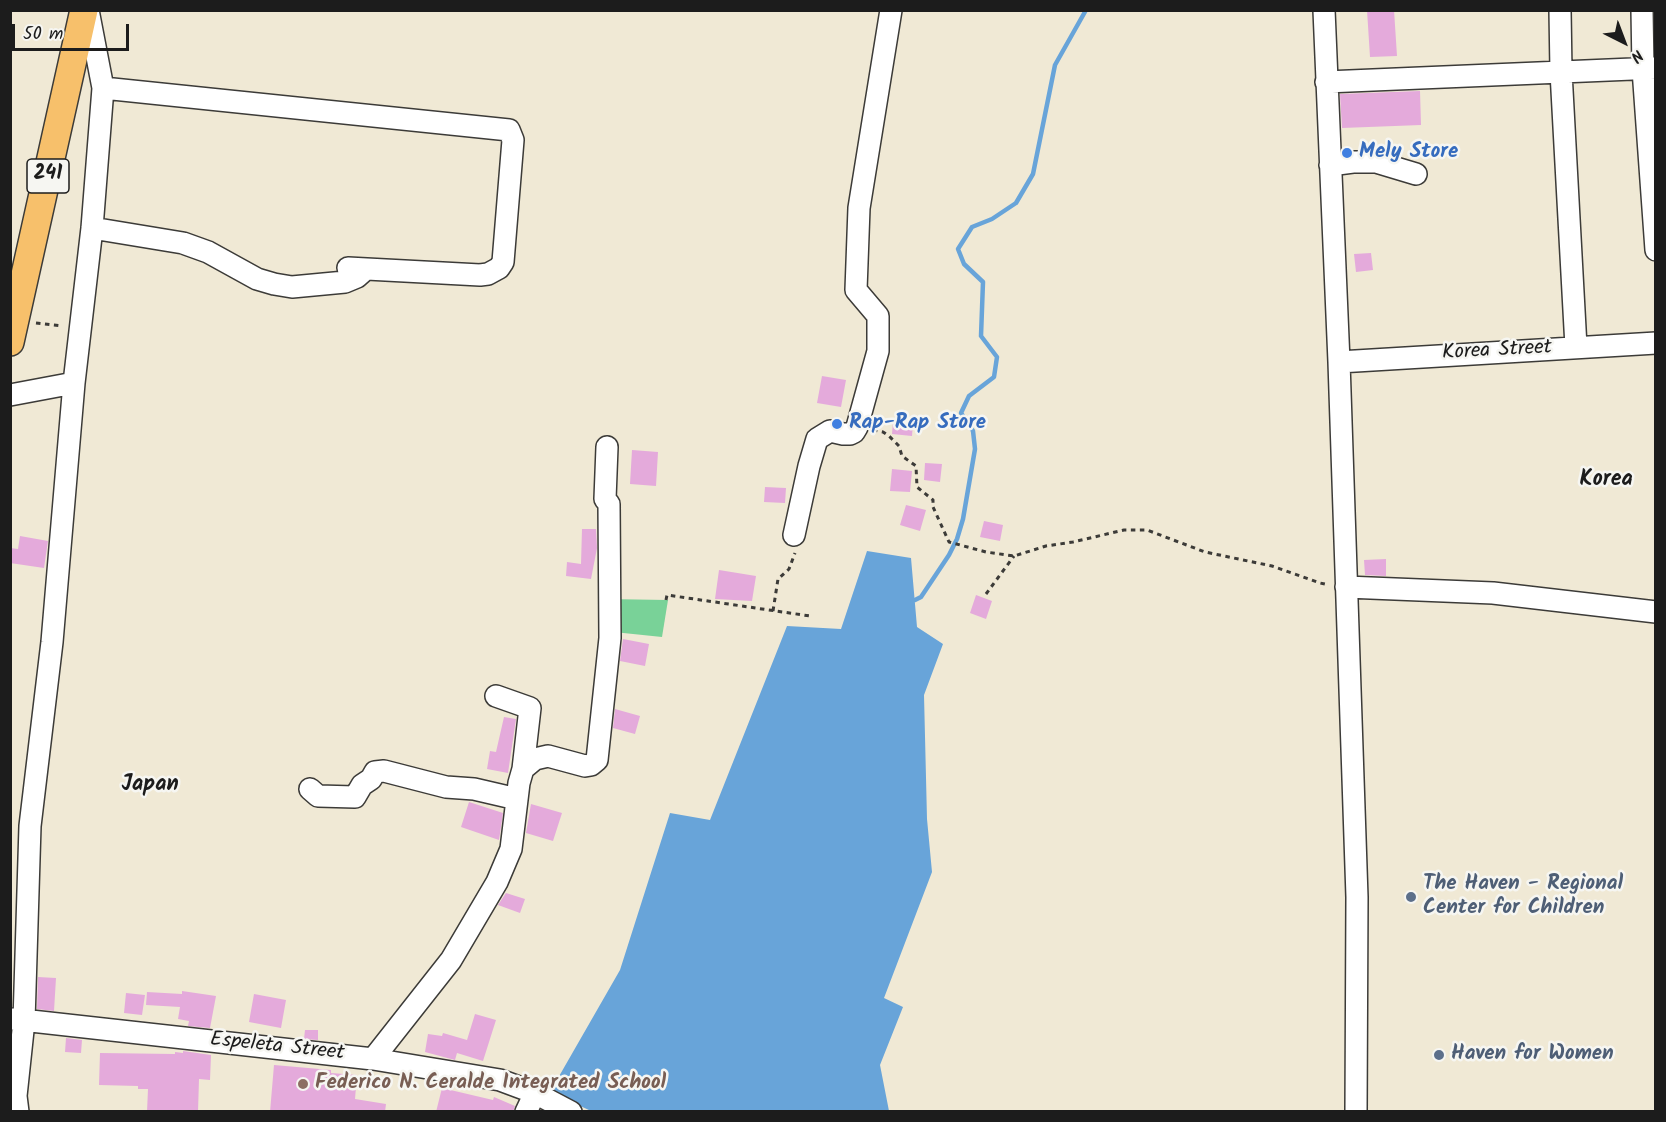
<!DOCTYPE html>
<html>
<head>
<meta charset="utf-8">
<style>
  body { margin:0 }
  #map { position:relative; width:1666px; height:1122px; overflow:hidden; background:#f0e9d5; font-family:Kalam,sans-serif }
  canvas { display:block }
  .frame { position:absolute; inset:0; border:12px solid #1c1c1c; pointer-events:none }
  .north { position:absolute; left:1594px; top:12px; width:60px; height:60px; -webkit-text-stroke:4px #f6f6f2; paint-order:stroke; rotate:138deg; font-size:16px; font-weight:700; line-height:24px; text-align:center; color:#1c1c1c }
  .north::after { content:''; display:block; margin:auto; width:21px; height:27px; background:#1c1c1c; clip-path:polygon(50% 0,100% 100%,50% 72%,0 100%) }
  .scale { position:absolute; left:12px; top:24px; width:117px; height:27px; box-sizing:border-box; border:3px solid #1c1c1c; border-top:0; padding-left:8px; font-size:18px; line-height:21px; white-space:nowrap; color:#1c1c1c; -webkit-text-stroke:4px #f6f6f2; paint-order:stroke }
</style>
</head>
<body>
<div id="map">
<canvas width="1666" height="1122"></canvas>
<div class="frame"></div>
<div class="north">N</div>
<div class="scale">50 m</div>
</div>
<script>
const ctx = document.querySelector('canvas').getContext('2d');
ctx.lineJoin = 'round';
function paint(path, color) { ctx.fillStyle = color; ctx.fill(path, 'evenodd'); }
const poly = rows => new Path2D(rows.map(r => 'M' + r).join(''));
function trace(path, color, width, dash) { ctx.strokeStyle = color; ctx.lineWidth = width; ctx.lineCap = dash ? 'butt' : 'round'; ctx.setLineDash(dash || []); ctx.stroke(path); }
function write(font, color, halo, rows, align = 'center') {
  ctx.font = font + ' Kalam,sans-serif'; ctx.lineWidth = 5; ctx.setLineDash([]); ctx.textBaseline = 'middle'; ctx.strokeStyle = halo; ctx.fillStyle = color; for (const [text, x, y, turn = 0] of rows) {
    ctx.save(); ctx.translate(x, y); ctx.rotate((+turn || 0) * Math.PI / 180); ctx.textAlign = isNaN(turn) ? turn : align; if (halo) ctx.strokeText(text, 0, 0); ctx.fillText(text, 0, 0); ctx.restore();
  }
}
const green = poly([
  [605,599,668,600,662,637,604,631]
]);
const water = poly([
  [867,551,911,558,917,627,943,644,924,695,927,819,932,872,884,998,903,1007,880,1065,889,1111,591,1111,550,1092,620,970,670,813,710,820,787,626,841,629]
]);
const stream = poly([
  [915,600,921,597,949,555,957,539,963,519,975,449,973,431,961,413,969,396,994,377,997,357,981,336,983,282,964,264,958,249,972,227,992,219,1016,203,1033,174,1055,65,1086,10]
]);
const building = poly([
  [1367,10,1394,10,1397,56,1370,57],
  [1420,91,1421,125,1342,128,1340,94],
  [1371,253,1373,270,1356,272,1354,254],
  [822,376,846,380,841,407,817,403],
  [893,422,913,423,912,436,892,434],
  [632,450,658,452,656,486,630,484],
  [925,463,942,464,940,482,924,480],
  [892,469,912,471,910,492,890,491],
  [765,487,786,488,785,503,764,502],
  [906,505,926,510,920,531,900,525],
  [984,521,1003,525,1000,541,980,537],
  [582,529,596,529,597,548,591,579,566,576,567,562,581,564],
  [20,536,48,541,44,568,10,563,10,548,18,549],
  [1386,559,1386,576,1365,575,1364,560],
  [719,570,756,576,752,601,715,599],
  [976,595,992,601,986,619,970,613],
  [623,639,649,644,645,666,620,661],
  [615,709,640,716,635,734,613,728],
  [504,717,516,719,508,773,487,769,490,751,496,752],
  [469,802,503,813,499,840,461,827],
  [531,804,562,813,553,841,526,833],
  [506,893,525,899,520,913,498,905],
  [38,977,56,978,54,1011,37,1009],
  [182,991,216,996,210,1028,188,1026,189,1021,178,1019,180,1007,146,1005,147,992,182,994],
  [126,993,145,995,142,1015,124,1013],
  [254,994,286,1000,281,1028,249,1022],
  [475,1014,496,1020,483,1061,457,1053,455,1060,425,1052,428,1034,442,1036,443,1033,467,1040],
  [305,1030,318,1030,318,1040,304,1039],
  [66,1038,82,1040,81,1053,65,1052],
  [183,1051,211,1055,210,1080,199,1079,198,1112,147,1112,148,1089,138,1089,138,1086,99,1085,100,1053,175,1054,175,1052,183,1053],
  [274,1065,331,1070,331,1073,357,1075,355,1099,386,1104,385,1112,270,1112],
  [442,1088,493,1100,494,1097,515,1106,513,1112,436,1112]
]);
const path = poly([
  [36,323,62,326],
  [873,430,883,432,889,436,899,446,902,456,916,466,917,487,933,500,933,507,949,542,986,552,1014,556,1046,546,1073,542,1124,530,1147,530,1205,552,1272,566,1320,583,1329,585],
  [986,594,1014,556],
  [666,600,667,595,810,616],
  [773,611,778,579,789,569,795,553]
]);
const minor = poly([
  [1324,10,1339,362,1357,897,1356,1112],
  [1560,10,1561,72,1576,347],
  [1642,10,1643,69,1656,250],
  [1326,82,1656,68],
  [103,88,509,130,513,140,503,262,499,268,488,274,480,275,348,268],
  [1330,165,1353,162,1376,162,1416,174],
  [92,228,183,243,208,252,257,279,274,284,292,287,345,282,357,277,366,269],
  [1339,362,1656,343],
  [10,395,74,383],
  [794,535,809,466,817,439,830,431,843,434,850,434,854,432,857,427,878,351,878,316,856,290,859,208,891,10],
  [1346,587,1493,593,1656,612],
  [496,696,530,708,523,769],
  [310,789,318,796,355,797,362,785,371,779,375,772,384,771,446,787,474,789,517,799],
  [13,1019,373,1059,500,1080,535,1093,571,1112],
  [373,1059,451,960,497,882,511,849,519,783,523,769,535,759,548,756,585,766,591,765,597,760,610,638,609,504,605,499,607,447],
  [18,1112,16,1096,24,1021,30,826,52,642,74,383,92,228,103,88,88,10],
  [526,1112,535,1093]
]);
const major = poly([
  [10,342,84,10]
]);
const markers = [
  [1347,153,6,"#3f7fe0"],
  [837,424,6,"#3f7fe0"],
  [1411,897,6,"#5c6f8a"],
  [1439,1055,6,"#5c6f8a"],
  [303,1084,6,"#8d6e63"]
];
const shields = [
  [48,176,42]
];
const shieldNames = [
  ["241",48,176]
];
const shopNames = [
  ["Mely Store",1359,153],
  ["Rap-Rap Store",849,424]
];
const streetNames = [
  ["Korea Street",1497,352,-3],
  ["Espeleta Street",277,1048,6]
];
const serviceNames = [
  ["The Haven - Regional",1423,885],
  ["Center for Children",1423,909],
  ["Haven for Women",1451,1055]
];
const educationNames = [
  ["Federico N. Ceralde Integrated School",315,1084]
];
const neighbourhoodNames = [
  ["Korea",1606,481],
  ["Japan",150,786]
];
paint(green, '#79d298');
paint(water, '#68a4d9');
trace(stream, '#68a4d9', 4.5);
paint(building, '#e4aadb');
trace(minor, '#3c3b38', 24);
trace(major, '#3c3b38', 30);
trace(path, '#3c3b38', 3, [4.5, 4.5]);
trace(minor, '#fff', 21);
trace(major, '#f7c06b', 27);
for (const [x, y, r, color] of markers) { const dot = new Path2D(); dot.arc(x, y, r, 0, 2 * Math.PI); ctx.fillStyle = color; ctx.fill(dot); trace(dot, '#f6f6f2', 2); }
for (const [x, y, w] of shields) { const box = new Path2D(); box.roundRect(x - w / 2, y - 17, w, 34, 4.5); ctx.fillStyle = '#f6f6f2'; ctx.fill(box); trace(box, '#1c1c1c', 1.5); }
write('bold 20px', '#1c1c1c', null, shieldNames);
write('bold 21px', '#366cbe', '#f6f6f2', shopNames, 'left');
write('21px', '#1c1c1c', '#f6f6f2', streetNames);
write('bold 21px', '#4e5e75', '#f6f6f2', serviceNames, 'left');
write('bold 21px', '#785e54', '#f6f6f2', educationNames, 'left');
write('bold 22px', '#1c1c1c', '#f6f6f2', neighbourhoodNames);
</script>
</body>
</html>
